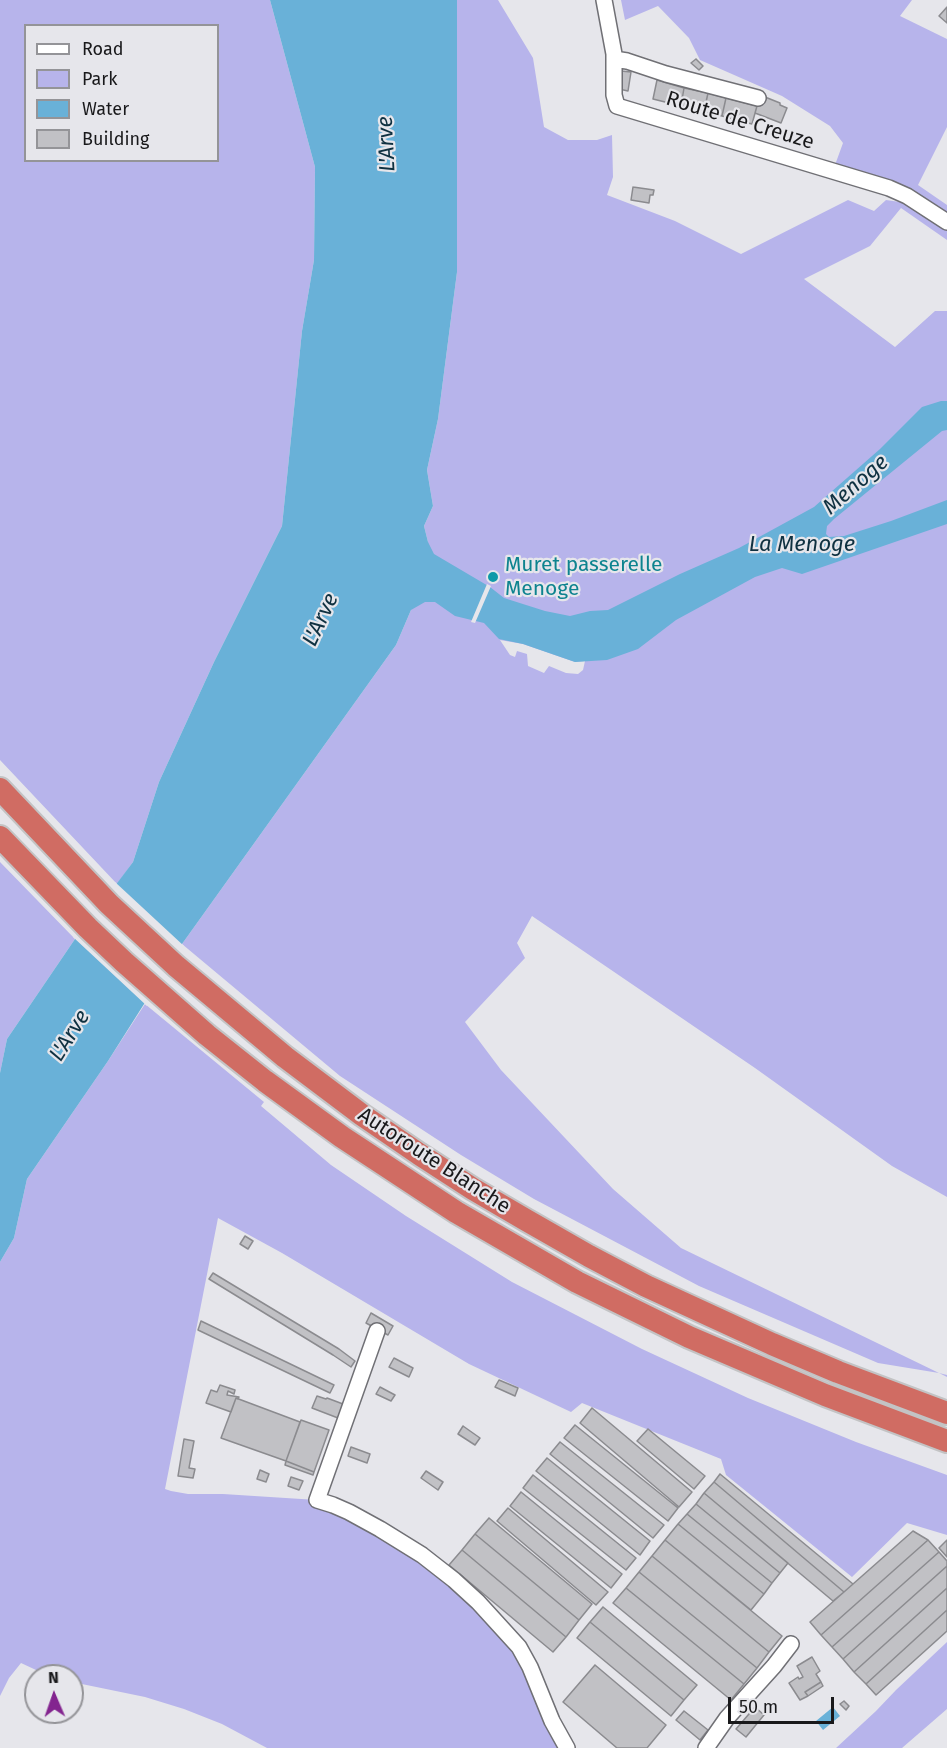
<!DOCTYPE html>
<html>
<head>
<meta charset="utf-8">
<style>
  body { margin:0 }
  #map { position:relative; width:947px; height:1748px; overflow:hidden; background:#e6e6eb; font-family:"Fira Sans",sans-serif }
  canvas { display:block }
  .legend { position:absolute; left:24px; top:24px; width:195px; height:138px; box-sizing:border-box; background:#e6e6eb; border:2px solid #949498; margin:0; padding:8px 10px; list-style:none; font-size:18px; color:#19191b }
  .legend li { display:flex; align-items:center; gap:12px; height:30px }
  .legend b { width:30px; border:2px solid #949498 }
  .north { position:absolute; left:24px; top:1664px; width:60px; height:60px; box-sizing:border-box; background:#e6e6eb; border:2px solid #949498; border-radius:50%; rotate:358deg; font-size:16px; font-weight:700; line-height:24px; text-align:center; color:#19191b }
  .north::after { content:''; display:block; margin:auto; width:21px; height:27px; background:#83248f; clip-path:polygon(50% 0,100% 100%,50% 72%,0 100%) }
  .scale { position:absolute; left:728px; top:1697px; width:106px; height:27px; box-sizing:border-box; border:3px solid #19191b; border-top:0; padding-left:8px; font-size:18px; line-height:21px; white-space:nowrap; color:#19191b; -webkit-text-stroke:4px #e6e6eb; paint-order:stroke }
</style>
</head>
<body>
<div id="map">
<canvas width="947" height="1748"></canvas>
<ul class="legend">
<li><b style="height:8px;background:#fff"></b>Road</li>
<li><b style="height:16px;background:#b7b4eb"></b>Park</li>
<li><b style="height:16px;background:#69b1d8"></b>Water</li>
<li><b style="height:16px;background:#c1c1c5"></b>Building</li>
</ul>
<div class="north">N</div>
<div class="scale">50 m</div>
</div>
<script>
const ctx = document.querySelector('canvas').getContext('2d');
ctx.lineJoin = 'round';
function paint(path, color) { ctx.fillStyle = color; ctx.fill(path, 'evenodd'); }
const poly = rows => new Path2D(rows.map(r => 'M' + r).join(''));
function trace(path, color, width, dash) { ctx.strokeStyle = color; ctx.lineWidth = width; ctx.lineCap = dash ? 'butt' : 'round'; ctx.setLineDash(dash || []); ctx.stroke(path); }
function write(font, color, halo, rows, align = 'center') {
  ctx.font = font + ' "Fira Sans",sans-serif'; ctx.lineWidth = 4.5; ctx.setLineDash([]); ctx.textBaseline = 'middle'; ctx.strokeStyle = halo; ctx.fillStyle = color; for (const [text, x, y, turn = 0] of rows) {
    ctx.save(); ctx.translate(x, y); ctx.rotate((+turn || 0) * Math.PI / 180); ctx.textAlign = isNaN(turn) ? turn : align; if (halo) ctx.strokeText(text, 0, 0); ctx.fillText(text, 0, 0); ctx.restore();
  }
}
const green = poly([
  [0,0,270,0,315,167,314,260,302,331,282,526,214,662,159,782,133,862,117,884,0,760],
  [26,26,218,26,218,160,26,160],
  [457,0,498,0,533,58,544,127,568,140,597,140,612,135,613,177,607,195,675,221,741,254,848,200,874,211,886,200,914,204,947,227,947,240,901,208,870,246,804,279,895,347,935,311,947,311,947,1197,892,1166,755,1068,532,916,517,943,525,958,465,1022,501,1070,613,1189,681,1248,939,1373,947,1375,947,1377,939,1373,878,1363,699,1286,534,1199,461,1155,340,1076,182,944,396,645,411,610,428,542,424,526,433,506,427,470,438,419,457,272],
  [500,640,523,644,575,662,585,661,583,670,578,674,566,673,549,666,544,673,528,666,527,654,517,651,515,657,510,655],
  [621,0,912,0,900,16,947,39,947,127,918,185,947,205,947,216,835,165,843,143,830,126,782,96,700,60,689,38,658,6,625,20],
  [0,862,75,939,7,1039,0,1073],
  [145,1004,264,1102,261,1106,331,1165,406,1216,512,1282,642,1349,748,1398,856,1442,947,1475,947,1535,907,1523,852,1577,726,1475,721,1459,582,1403,571,1412,469,1364,282,1253,218,1218,165,1489,171,1491,188,1494,223,1494,317,1500,319,1509,341,1515,431,1569,443,1577,506,1640,528,1679,547,1728,559,1748,267,1748,222,1724,184,1709,145,1697,72,1682,72,1676,49,1676,21,1663,9,1678,0,1696,0,1262,14,1238,27,1179,108,1061],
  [947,1642,947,1709,902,1748,836,1748,876,1711,896,1690]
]);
const water = poly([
  [270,0,457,0,457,272,438,419,427,470,433,506,424,526,428,542,434,554,490,587,504,598,545,611,570,616,590,611,608,610,680,574,739,548,814,507,880,449,922,407,941,401,947,401,947,430,942,431,834,519,827,526,826,534,829,537,844,536,891,521,947,500,947,524,802,574,782,568,755,577,676,620,638,649,607,660,575,662,523,644,499,639,484,623,455,616,435,602,425,602,411,610,396,645,182,944,108,1061,27,1179,14,1238,0,1262,0,1073,7,1039,75,939,133,862,159,782,214,662,282,526,302,331,314,260,315,167],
  [833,1707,840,1716,823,1730,816,1721]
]);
const pier = poly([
  [487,584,491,586,475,623,471,622],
  [115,882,184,946,147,1006,73,937]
]);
const building = poly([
  [947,7,947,23,939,16,947,7],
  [696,59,703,66,699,70,691,63,696,59],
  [621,71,631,72,628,91,619,89,621,71],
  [657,80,684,88,681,106,653,99,657,80],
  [684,88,708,93,704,111,688,107,688,108,681,106,684,88],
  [708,93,726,98,722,116,704,112,708,93],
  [760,95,780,103,780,105,787,108,781,123,755,113,757,106,755,105,760,95],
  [726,98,757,106,752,124,722,116,726,98],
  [633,187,654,190,653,195,650,195,649,203,631,200,633,187],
  [245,1236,253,1241,248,1249,240,1244,245,1236],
  [213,1273,339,1349,355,1361,351,1367,333,1355,209,1279,213,1273],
  [371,1313,393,1326,388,1335,366,1323,371,1313],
  [201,1321,334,1385,330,1393,198,1330,201,1321],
  [394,1358,413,1368,409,1377,389,1367,394,1358],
  [499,1380,518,1388,515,1396,495,1387,499,1380],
  [220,1385,235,1390,234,1394,228,1391,227,1395,239,1397,238,1399,236,1398,231,1412,206,1403,211,1390,217,1392,220,1385],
  [380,1387,395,1395,391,1401,376,1394,380,1387],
  [317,1396,326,1399,327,1398,343,1404,338,1418,312,1408,317,1396],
  [236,1398,300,1422,286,1461,221,1438,236,1398],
  [592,1408,692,1492,679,1507,580,1423,592,1408],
  [301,1420,329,1430,314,1472,286,1461,301,1420],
  [575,1425,678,1508,668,1521,564,1438,575,1425],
  [463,1426,480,1438,475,1445,458,1434,463,1426],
  [648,1429,705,1476,694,1489,637,1441,648,1429],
  [184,1439,194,1441,189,1468,195,1469,193,1478,178,1476,184,1439],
  [560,1442,664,1525,653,1538,550,1454,560,1442],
  [351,1447,370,1454,367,1463,348,1456,351,1447],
  [547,1458,650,1541,640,1555,536,1471,547,1458],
  [286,1461,314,1472,313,1475,285,1465,286,1461],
  [260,1470,269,1474,266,1482,257,1479,260,1470],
  [426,1471,443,1482,438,1490,421,1478,426,1471],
  [720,1474,853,1584,844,1592,714,1482,720,1474],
  [533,1475,636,1558,626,1570,523,1488,533,1475],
  [291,1477,303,1481,299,1490,288,1486,291,1477],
  [714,1482,844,1592,833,1601,704,1493,714,1482],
  [521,1492,622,1574,611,1588,510,1506,521,1492],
  [704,1493,788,1563,780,1573,696,1504,704,1493],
  [696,1504,780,1573,772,1583,687,1514,696,1504],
  [508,1508,608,1592,596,1605,497,1521,508,1508],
  [687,1514,772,1583,764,1594,678,1524,687,1514],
  [489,1518,592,1604,579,1620,475,1534,489,1518],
  [678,1524,764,1594,751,1610,665,1540,678,1524],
  [913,1531,928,1540,821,1635,810,1622,913,1531],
  [475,1534,579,1620,566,1637,462,1550,475,1534],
  [665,1540,782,1636,769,1652,652,1556,665,1540],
  [928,1540,939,1552,832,1647,821,1635,928,1540],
  [947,1540,947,1557,939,1548,947,1540],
  [462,1550,566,1637,553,1652,449,1565,462,1550],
  [939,1552,947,1561,947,1566,843,1659,832,1647,939,1552],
  [652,1556,769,1652,757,1668,639,1572,652,1556],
  [947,1566,947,1588,854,1672,843,1659,947,1566],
  [639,1572,757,1668,744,1684,626,1588,639,1572],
  [626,1588,744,1684,731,1700,613,1603,626,1588],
  [947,1588,947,1610,866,1684,854,1672,947,1588],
  [603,1607,697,1685,684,1700,590,1622,603,1607],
  [947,1610,947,1631,876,1695,866,1684,947,1610],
  [590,1622,684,1700,671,1716,577,1638,590,1622],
  [812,1657,820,1671,816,1674,821,1682,805,1692,808,1696,800,1700,789,1683,798,1677,799,1679,803,1677,797,1666,812,1657],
  [595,1665,666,1725,647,1748,617,1748,563,1702,595,1665],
  [821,1682,823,1686,808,1696,805,1692,821,1682],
  [844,1701,849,1706,846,1710,840,1704,844,1701],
  [755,1707,764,1715,746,1737,736,1729,755,1707],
  [684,1711,708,1730,700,1740,676,1720,684,1711]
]);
const minor = poly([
  [604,0,614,54,614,95,617,106,889,188,907,196,947,222],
  [614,59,627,61,666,74,758,98],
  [377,1331,317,1500,333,1505,349,1512,380,1529,422,1555,454,1580,478,1602,519,1647,530,1667,552,1721,567,1748],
  [706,1748,727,1718,774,1666,791,1644]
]);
const highway = poly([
  [0,789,109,904,176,966,285,1057,362,1115,419,1154,473,1189,526,1220,589,1256,646,1286,772,1344,838,1372,947,1413],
  [0,837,88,928,124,962,207,1035,265,1081,342,1137,456,1212,577,1282,689,1337,825,1395,947,1441]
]);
const markers = [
  [493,577,6,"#0f9aa8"]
];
const streetNames = [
  ["Route de Creuze",740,121,17],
  ["Autoroute Blanche",434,1161,33]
];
const cultureNames = [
  ["Muret passerelle",505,565],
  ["Menoge",505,589]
];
const waterNames = [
  ["L'Arve",387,144,-93],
  ["Menoge",856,485,-41],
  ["La Menoge",802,545],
  ["L'Arve",321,620,-65],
  ["L'Arve",70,1036,-58]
];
paint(green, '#b7b4eb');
paint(water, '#69b1d8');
paint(pier, '#e6e6eb');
paint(building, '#c1c1c5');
trace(building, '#8b8b8f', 1.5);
trace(minor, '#707075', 18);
trace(highway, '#c3c3c4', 26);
trace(minor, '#fff', 15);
trace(highway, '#d06c63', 22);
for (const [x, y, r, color] of markers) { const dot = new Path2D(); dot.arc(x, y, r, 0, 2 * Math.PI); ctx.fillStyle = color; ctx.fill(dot); trace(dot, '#e6e6eb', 2); }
write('21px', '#19191b', '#e6e6eb', streetNames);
write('21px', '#0d838f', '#e6e6eb', cultureNames, 'left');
write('italic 22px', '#0f3141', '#e6e6eb', waterNames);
</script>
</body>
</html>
